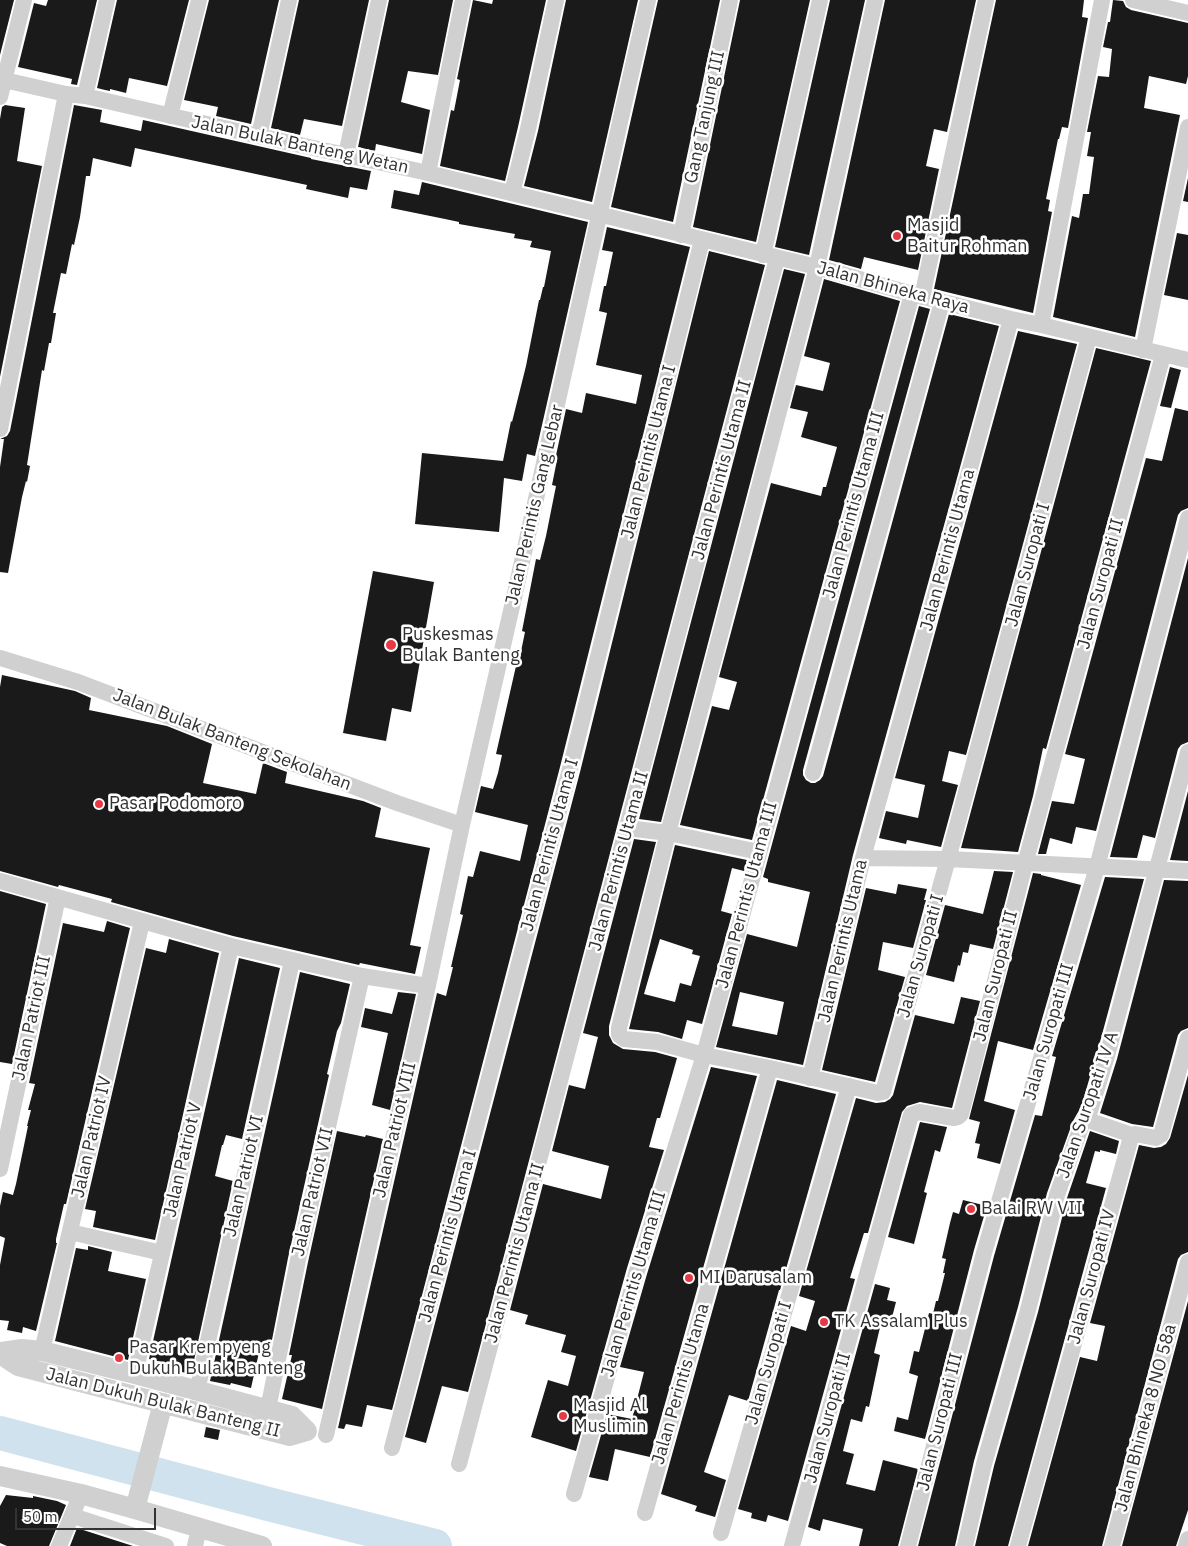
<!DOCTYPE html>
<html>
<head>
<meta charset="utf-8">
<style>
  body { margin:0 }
  #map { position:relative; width:1188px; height:1546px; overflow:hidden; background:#fff; font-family:"IBM Plex Sans",sans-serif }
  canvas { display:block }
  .scale { position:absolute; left:15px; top:1508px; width:141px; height:22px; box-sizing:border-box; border:2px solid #333; border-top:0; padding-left:6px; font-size:15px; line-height:18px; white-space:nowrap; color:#333; -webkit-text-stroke:4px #fff; paint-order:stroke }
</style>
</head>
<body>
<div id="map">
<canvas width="1188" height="1546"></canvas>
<div class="scale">50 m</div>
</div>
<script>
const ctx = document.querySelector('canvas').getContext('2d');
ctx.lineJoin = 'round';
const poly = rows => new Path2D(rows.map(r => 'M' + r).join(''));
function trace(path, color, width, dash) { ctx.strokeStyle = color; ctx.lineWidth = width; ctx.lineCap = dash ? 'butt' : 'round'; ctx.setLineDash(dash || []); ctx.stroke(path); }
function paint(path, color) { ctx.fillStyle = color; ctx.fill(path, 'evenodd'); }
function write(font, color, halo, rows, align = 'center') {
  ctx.font = font + ' "IBM Plex Sans",sans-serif'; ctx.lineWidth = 5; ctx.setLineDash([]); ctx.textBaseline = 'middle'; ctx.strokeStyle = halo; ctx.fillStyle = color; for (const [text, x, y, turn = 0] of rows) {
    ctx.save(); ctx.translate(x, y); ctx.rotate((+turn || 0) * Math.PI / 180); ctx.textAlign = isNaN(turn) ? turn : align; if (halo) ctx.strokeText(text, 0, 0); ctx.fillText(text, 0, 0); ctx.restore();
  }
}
const river = poly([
  [0,1433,272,1505,435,1546]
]);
const building = poly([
  [0,0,14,0,0,55],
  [48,0,97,0,77,85,71,84,72,79,18,67,34,3,46,6],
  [117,0,189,0,167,86,129,78,126,93,110,89,110,91,105,90,97,88],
  [209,0,279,0,251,124,216,116,218,107,184,100],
  [299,0,369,0,342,126,304,119,300,135,271,128],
  [389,0,453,0,438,75,408,71,401,102,430,110,422,154,376,144,375,151,358,147],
  [473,0,492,4,493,0,546,0,518,127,505,181,440,166,451,110,454,111,460,80,457,79],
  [566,0,638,0,592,202,524,186,538,131],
  [658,0,720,0,673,222,611,207],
  [740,0,810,0,756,242,693,227],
  [830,0,865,0,809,255,775,247],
  [885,0,976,0,947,132,934,129,926,166,939,169,918,270,864,257,861,269,829,260],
  [996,0,1084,0,1082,17,1088,18,1068,128,1062,127,1059,139,1058,139,1046,199,1050,200,1048,211,1052,212,1033,313,934,289],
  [1113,0,1123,1,1126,7,1131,10,1188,23,1188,76,1186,84,1149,76,1144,108,1180,115,1135,337,1053,317,1072,216,1079,218,1083,194,1089,194,1094,157,1087,156,1091,132,1087,132,1098,76,1109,77,1112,49,1103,47,1108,22,1110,22],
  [5,105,25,108,17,161,42,166,0,377,0,119,2,107],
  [74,105,102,110,100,122,141,131,143,120,311,158,311,159,371,171,367,190,350,187,348,198,306,189,307,185,135,148,131,167,93,158,90,176,86,176,80,217,74,245,72,244,66,274,61,273,53,313,56,313,51,343,49,343,44,371,42,370,27,465,30,466,27,482,26,481,22,497,8,573,0,572,0,467,4,439,0,439,7,436,10,431],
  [1188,178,1188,202,1183,201],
  [422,182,588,222,535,456,527,454,522,481,504,478,499,532,415,524,422,453,503,461,511,421,512,422,526,366,539,300,540,300,543,287,544,287,551,251,530,247,532,241,514,238,515,234,459,224,459,222,445,219,391,208,394,190,419,195],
  [607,227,690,247,560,767,392,1410,367,1405,362,1427,346,1424,344,1429,338,1428,437,993,446,996,453,967,451,967,463,915,460,914,468,876,473,877,480,851,520,861,528,825,475,812,481,786,493,789,498,773,502,755,496,754,516,666,518,666,525,632,522,631,536,559,540,560,546,536,556,486,552,485,557,460,555,460,566,409,582,413,586,393,636,404,642,375,596,365,607,313,599,311,604,286,606,286,613,252,602,250],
  [1177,233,1188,235,1188,300,1164,295],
  [709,251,765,265,468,1392,442,1386,426,1443,405,1437,580,772],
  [784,269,805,274,661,822,639,819],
  [824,279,900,301,752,840,680,825,712,706,729,710,737,682,719,677,771,483,821,496,823,487,826,487,837,447,801,437,808,412,790,408,796,385,823,391,830,363,804,356],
  [919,306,930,309,803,770,803,775,806,780,811,783,815,783,820,780,823,776,949,314,999,326,853,855,803,1065,716,1047,747,934,797,947,810,892,768,882,768,879,763,877],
  [740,992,784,1002,777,1035,732,1026],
  [1018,331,1077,344,966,755,949,751,942,781,958,785,941,847,907,840,906,844,879,838,886,811,918,818,925,785,895,778],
  [1096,348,1151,361,1046,749,1043,748,1033,796,1018,852,961,848],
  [1170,367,1181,370,1171,408,1160,406],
  [1175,408,1188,411,1188,508,1181,511,1178,515,1096,831,1076,827,1072,844,1050,838,1046,854,1038,854,1052,801,1074,804,1085,759,1065,754,1146,458,1162,461],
  [1188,558,1188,742,1181,745,1178,749,1155,838,1143,835,1137,858,1110,857],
  [373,571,434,582,411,712,392,708,386,741,343,733],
  [2,675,75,691,91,698,89,710,167,726,212,744,203,783,256,794,263,763,287,772,285,783,363,801,381,808,375,837,430,848,410,945,421,947,415,974,360,963,359,965,233,936,111,902,112,899,59,885,58,887,0,871,0,687],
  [1188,791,1188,861,1170,860],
  [634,839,656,842,609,1026,609,1035,613,1043,623,1049,655,1052,677,1058,660,1118,657,1118,649,1147,664,1150,627,1268,576,1451,531,1437,548,1380,568,1386,576,1356,561,1352,566,1335,525,1324,528,1315,510,1310,543,1184,601,1199,609,1166,552,1151,569,1085,585,1089,598,1037,583,1033],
  [675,845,747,860,744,871,732,868,721,911,732,914,702,1024,687,1020,682,1039,658,1032,629,1029],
  [660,939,693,950,692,954,700,956,691,986,680,983,675,1002,644,994],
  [994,871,1013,872,993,949,970,944,968,953,963,952,960,966,958,965,954,982,926,975,945,905,983,914],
  [1033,873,1041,874,1041,875,1081,885,1033,1050,998,1041,984,1101,1015,1110,1000,1164,977,1158,980,1144,975,1143,980,1122,969,1119],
  [1105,877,1144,879,1097,1053,1081,1107,1073,1121,1047,1193,1018,1307,974,1461,955,1546,918,1546,994,1256,1035,1115,1042,1116,1056,1057,1052,1056],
  [1164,880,1188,881,1188,1028,1181,1031,1178,1035,1153,1127,1132,1124,1100,1113,1117,1059],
  [898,884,927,889,924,900,926,900,913,948,883,942,878,970,905,977,875,1082,822,1070,866,888,896,894],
  [0,891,46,904,12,1064,0,1062],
  [107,921,130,928,66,1204,64,1204,56,1239,56,1243,57,1243,36,1331,23,1327,22,1333,7,1330,9,1321,0,1320,0,1265,5,1238,0,1236,0,1206,3,1192,13,1195,16,1184,28,1126,27,1126,31,1110,28,1110,35,1084,29,1083,63,923,104,932],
  [169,939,219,953,155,1240,93,1227,96,1211,85,1209,146,948,166,953],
  [239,958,280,968,242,1139,226,1135,223,1145,222,1145,215,1176,233,1181,191,1374,177,1371,178,1366,149,1359],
  [300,972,350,984,341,1023,337,1031,327,1074,329,1075,288,1258,270,1350,260,1348,251,1388,231,1383,230,1385,210,1381],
  [398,992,416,994,390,1110,372,1105,388,1033,361,1027,365,1008,392,1014],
  [961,997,980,1001,952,1108,920,1102,907,1106,902,1112,868,1233,864,1233,850,1278,855,1279,788,1521,768,1515,766,1522,751,1518,752,1513,738,1509,791,1326,806,1331,815,1301,799,1296,856,1098,876,1103,885,1102,890,1099,893,1095,915,1015,954,1024],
  [711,1067,757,1076,650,1457,615,1449,608,1481,589,1477,607,1414,632,1419,644,1372,620,1367,647,1274],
  [1188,1075,1188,1252,1181,1255,1178,1259,1102,1546,1028,1546,1080,1357,1097,1361,1105,1326,1090,1323,1139,1145,1154,1148,1161,1147,1166,1144,1170,1138],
  [777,1080,836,1094,780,1290,779,1290,748,1401,729,1395,704,1472,726,1480,715,1517,695,1511,697,1506,661,1494],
  [920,1122,947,1127,940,1152,935,1150,924,1192,927,1193,914,1244,888,1237],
  [337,1131,365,1137,366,1135,383,1139,322,1409,282,1399,292,1355,289,1355,308,1262],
  [1090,1131,1119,1141,1116,1154,1100,1150,1100,1152,1095,1151,1086,1183,1106,1188,1008,1546,975,1546,994,1466,1038,1312,1067,1198],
  [963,1200,987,1206,974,1250,925,1439,894,1431,897,1417,908,1420,918,1376,909,1373,914,1351,919,1352,929,1313,933,1314,936,1301,938,1301,945,1273,943,1273,946,1259,942,1258,950,1223,953,1212,959,1214],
  [88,1246,112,1252,108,1271,146,1279,128,1360,55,1341,76,1248,88,1250],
  [875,1284,890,1288,887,1300,896,1302,890,1325,881,1323,874,1353,880,1355,869,1407,866,1406,862,1422,851,1419,843,1451,854,1454,846,1484,875,1491,883,1460,918,1469,898,1546,859,1546,863,1529,823,1519,820,1531,808,1527],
  [1188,1301,1188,1510,1176,1546,1122,1546],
  [206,1427,220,1430,218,1440,204,1437],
  [6,1495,33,1498,33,1496,57,1501,66,1505,49,1546,7,1546,0,1543,0,1506],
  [77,1528,133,1546,70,1546]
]);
const minor = poly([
  [875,0,817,267,668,833,619,1028,619,1035,624,1039,657,1042,704,1055,770,1068,878,1093,883,1092,948,859,1089,337],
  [1133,0,1188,13],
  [0,79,66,94,85,96,259,136,428,173,817,267,912,294,1011,319,1041,325,1188,360],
  [85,96,107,0],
  [0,97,24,0],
  [170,116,199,0],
  [259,136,289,0],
  [346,155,379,0],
  [428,173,463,0],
  [512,193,528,129,556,0],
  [681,235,730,0],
  [763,255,820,0],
  [922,297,986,0],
  [1041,325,1102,0],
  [1143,350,1188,127],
  [0,429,66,94],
  [0,658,78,682,397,803,462,825],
  [813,773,942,302],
  [627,828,668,833,759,852],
  [863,858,948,859,1188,871],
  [0,881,231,946,362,976,428,986],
  [810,1078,863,858,1011,319],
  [1085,1119,1132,1135],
  [0,1169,58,897],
  [70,1232,162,1253],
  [42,1351,142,922],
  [135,1374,231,946],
  [197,1391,292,961],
  [268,1409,298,1260,362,976],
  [326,1435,427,990,462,825,513,602,620,122,648,0],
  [392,1448,570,769,702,240],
  [459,1464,777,258],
  [574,1494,637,1271,704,1055,912,294],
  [645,1513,770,1068],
  [73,1516,166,1546],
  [721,1533,849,1086],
  [59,1546,81,1494],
  [195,1546,199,1528],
  [792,1546,911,1115,919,1112,954,1118,958,1117,961,1114,1025,864,1163,355],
  [908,1546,984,1253,1097,867,1188,518],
  [965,1546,984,1464,1028,1310,1057,1195,1082,1124,1090,1111,1107,1056,1188,752],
  [1018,1546,1131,1137,1135,1134,1156,1138,1161,1135,1188,1038],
  [1112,1546,1188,1262],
  [1186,1546,1188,1539]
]);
const tertiary = poly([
  [0,1352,22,1349,42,1351,135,1374,292,1416,307,1431,290,1436,18,1366,0,1354],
  [0,1476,81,1494,135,1509,262,1546],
  [135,1509,163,1403]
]);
const markers = [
  [897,236,5,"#e63946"],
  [391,645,6,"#e63946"],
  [99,804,5,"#e63946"],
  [971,1209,5,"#e63946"],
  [689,1278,5,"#e63946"],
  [824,1322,5,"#e63946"],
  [119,1358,5,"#e63946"],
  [563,1416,5,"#e63946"]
];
const streetNames = [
  ["Gang Tanjung III",705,117,-78],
  ["Jalan Bulak Banteng Wetan",300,145,12],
  ["Jalan Bhineka Raya",893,288,15],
  ["Jalan Perintis Utama I",649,452,-76],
  ["Jalan Perintis Utama II",722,470,-75],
  ["Jalan Perintis Gang Lebar",535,505,-77],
  ["Jalan Perintis Utama III",854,505,-75],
  ["Jalan Perintis Utama",948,550,-75],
  ["Jalan Suropati I",1028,565,-75],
  ["Jalan Suropati II",1101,584,-75],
  ["Jalan Bulak Banteng Sekolahan",232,740,21],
  ["Jalan Perintis Utama I",550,845,-75],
  ["Jalan Perintis Utama II",619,861,-75],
  ["Jalan Perintis Utama III",747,895,-75],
  ["Jalan Perintis Utama",843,941,-77],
  ["Jalan Suropati I",921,956,-74],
  ["Jalan Suropati II",996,976,-76],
  ["Jalan Patriot III",32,1018,-78],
  ["Jalan Suropati III",1049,1032,-74],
  ["Jalan Suropati IV A",1088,1105,-71],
  ["Jalan Patriot VIII",395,1130,-77],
  ["Jalan Patriot IV",92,1137,-77],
  ["Jalan Patriot V",183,1160,-77],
  ["Jalan Patriot VI",244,1176,-77],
  ["Jalan Patriot VII",313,1192,-77],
  ["Jalan Perintis Utama I",448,1236,-75],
  ["Jalan Perintis Utama II",515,1253,-75],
  ["Jalan Suropati IV",1092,1277,-75],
  ["Jalan Perintis Utama III",634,1284,-74],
  ["Jalan Suropati I",769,1363,-74],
  ["Jalan Perintis Utama",681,1384,-74],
  ["Jalan Dukuh Bulak Banteng II",163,1403,14],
  ["Jalan Suropati II",828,1418,-75],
  ["Jalan Bhineka 8 NO 58a",1146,1418,-75],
  ["Jalan Suropati III",940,1422,-76]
];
const poiNames = [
  ["Masjid",907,226],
  ["Baitur Rohman",907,247],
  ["Puskesmas",402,635],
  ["Bulak Banteng",402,656],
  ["Pasar Podomoro",109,804],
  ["Balai RW VII",981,1209],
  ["MI Darusalam",699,1278],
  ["TK Assalam Plus",834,1322],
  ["Pasar Krempyeng",129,1348],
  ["Dukuh Bulak Banteng",129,1369],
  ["Masjid Al",573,1406],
  ["Muslimin",573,1427]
];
trace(river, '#cfe2ee', 34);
paint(building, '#1a1a1a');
trace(minor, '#d0d0d0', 16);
trace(tertiary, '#d0d0d0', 20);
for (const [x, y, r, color] of markers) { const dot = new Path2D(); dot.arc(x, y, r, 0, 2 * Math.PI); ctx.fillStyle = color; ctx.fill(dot); trace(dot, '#fff', 2); }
write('18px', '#333', '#fff', streetNames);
write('18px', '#333', '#fff', poiNames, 'left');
</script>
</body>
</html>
